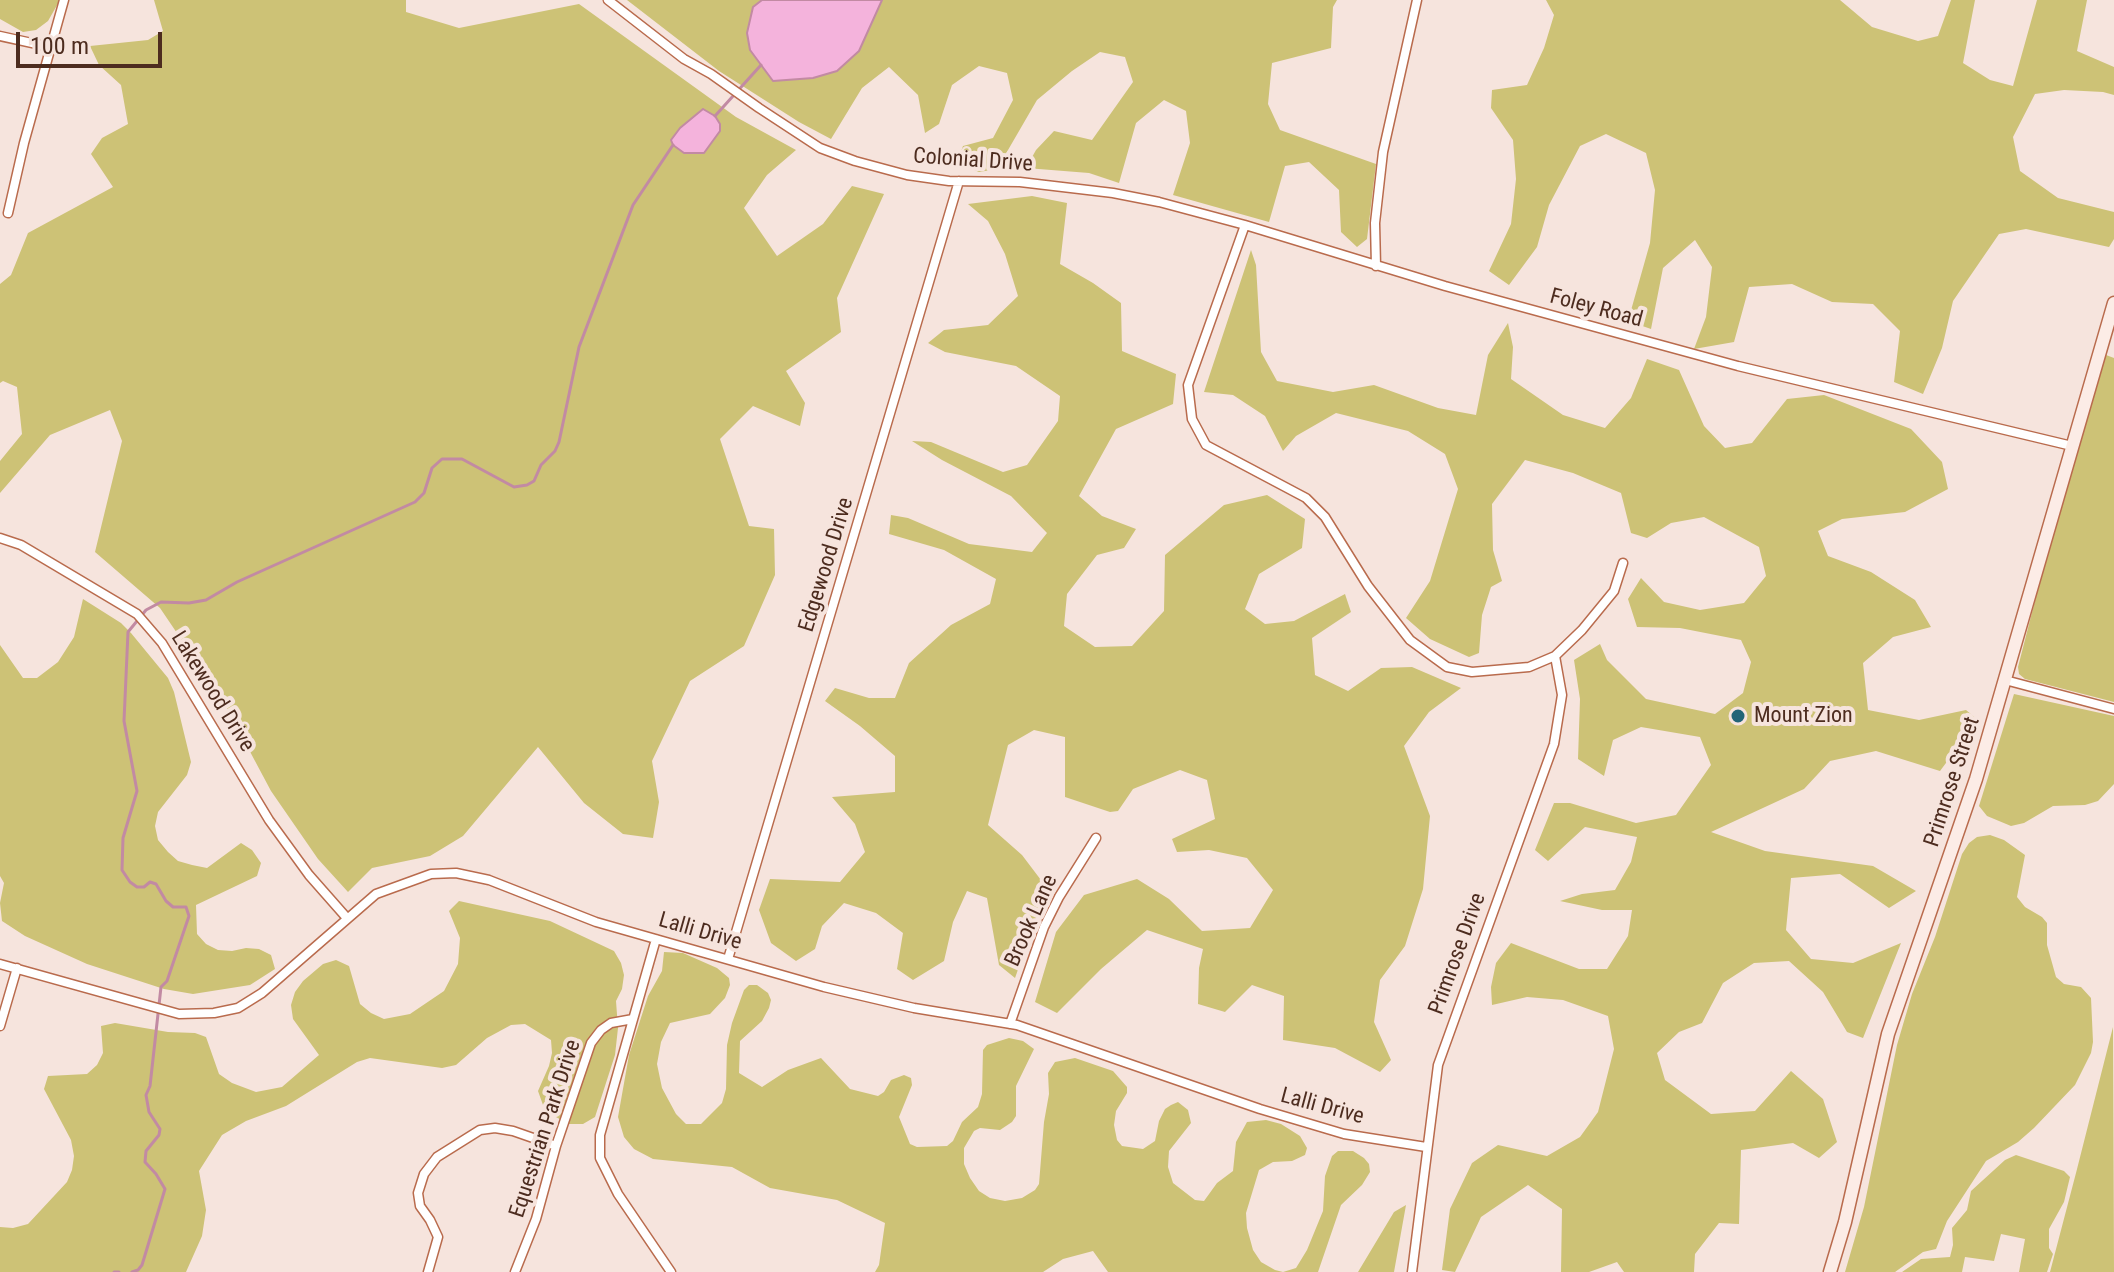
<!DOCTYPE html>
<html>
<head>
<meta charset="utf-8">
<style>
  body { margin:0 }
  #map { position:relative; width:2114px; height:1272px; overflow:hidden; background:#f6e4dd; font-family:"Roboto Condensed",sans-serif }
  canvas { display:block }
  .scale { position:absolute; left:16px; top:32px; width:146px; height:36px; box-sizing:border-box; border:4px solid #4d2c1f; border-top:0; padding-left:10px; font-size:24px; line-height:28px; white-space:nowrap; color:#4d2c1f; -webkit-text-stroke:6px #f6e4dd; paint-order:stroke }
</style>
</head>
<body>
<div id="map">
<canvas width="2114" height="1272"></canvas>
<div class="scale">100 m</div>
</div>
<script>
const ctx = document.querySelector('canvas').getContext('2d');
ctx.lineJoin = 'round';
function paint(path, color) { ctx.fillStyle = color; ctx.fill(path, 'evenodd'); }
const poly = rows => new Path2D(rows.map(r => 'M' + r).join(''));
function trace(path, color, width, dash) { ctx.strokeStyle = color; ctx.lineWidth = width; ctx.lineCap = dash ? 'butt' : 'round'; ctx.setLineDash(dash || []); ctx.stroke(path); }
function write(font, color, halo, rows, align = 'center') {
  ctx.font = font + ' "Roboto Condensed",sans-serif'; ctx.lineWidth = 8; ctx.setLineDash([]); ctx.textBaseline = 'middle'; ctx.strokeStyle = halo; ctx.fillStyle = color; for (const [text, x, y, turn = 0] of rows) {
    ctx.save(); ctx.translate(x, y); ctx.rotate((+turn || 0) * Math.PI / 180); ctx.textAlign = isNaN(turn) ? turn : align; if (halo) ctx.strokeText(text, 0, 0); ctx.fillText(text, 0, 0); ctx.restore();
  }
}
const green = poly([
  [0,0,60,0,48,21,36,30,23,32,0,19],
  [154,0,406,0,406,12,459,28,579,4,736,117,796,150,767,175,744,208,777,256,823,224,852,186,884,194,837,298,841,332,786,371,805,403,800,426,753,406,720,439,749,526,774,529,775,575,744,646,690,681,652,761,659,802,653,838,623,834,584,803,538,747,463,836,430,856,372,868,348,892,318,859,271,791,223,701,160,608,95,552,122,441,110,410,50,435,0,493,0,461,22,434,17,387,3,381,0,383,0,284,11,275,28,233,113,187,91,154,102,138,128,124,121,85,99,65,90,46,148,40,163,31],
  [627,0,1337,0,1333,7,1331,48,1272,63,1268,104,1280,130,1376,164,1367,239,1357,247,1341,232,1339,190,1309,162,1285,166,1269,222,1173,195,1190,143,1186,111,1164,100,1136,123,1119,183,1089,173,1026,168,1036,150,1054,131,1092,140,1133,82,1125,57,1100,52,1072,71,1037,100,997,169,979,172,957,163,963,146,993,138,1013,100,1007,73,979,66,952,85,939,124,925,133,918,95,889,67,862,88,831,139,799,122,719,71],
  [1546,0,1840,0,1872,27,1918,41,1938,36,1951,0,1975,0,1963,63,1990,80,2013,86,2037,0,2087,0,2077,51,2114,67,2114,95,2103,92,2064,90,2035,94,2013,137,2020,171,2058,198,2114,212,2114,239,2109,247,2026,229,1999,234,1953,301,1942,348,1923,394,1894,382,1900,331,1873,304,1832,302,1792,284,1749,287,1734,342,1694,349,1706,317,1712,267,1695,240,1663,268,1651,329,1628,321,1650,243,1655,190,1646,153,1606,134,1580,146,1549,205,1537,247,1509,285,1489,271,1511,224,1516,179,1513,140,1491,108,1492,90,1527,85,1544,48,1554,15],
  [1032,196,1067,203,1060,264,1093,283,1121,303,1122,351,1176,374,1173,404,1116,429,1079,496,1102,516,1136,529,1124,548,1097,555,1067,594,1064,626,1095,647,1132,646,1164,611,1165,555,1224,505,1267,495,1305,519,1302,548,1259,574,1245,609,1265,624,1294,621,1345,594,1351,612,1312,638,1315,675,1348,691,1381,668,1412,667,1461,688,1429,712,1404,746,1430,816,1423,889,1405,946,1380,980,1374,1022,1391,1060,1380,1072,1335,1048,1283,1040,1284,996,1252,985,1225,1012,1198,1004,1199,968,1203,949,1147,930,1101,969,1057,1013,1035,1002,1056,932,1084,895,1137,879,1169,899,1202,931,1250,928,1273,890,1247,858,1209,850,1177,852,1172,839,1215,819,1207,780,1180,770,1133,789,1118,811,1110,812,1065,797,1065,737,1034,730,1008,745,988,825,1022,855,1047,888,1015,978,999,965,987,898,967,891,953,922,944,961,913,980,897,969,903,933,876,913,844,903,822,926,815,949,796,961,771,943,759,910,770,879,840,882,865,852,855,824,832,797,895,792,895,756,860,726,825,701,835,688,869,698,895,698,909,663,951,625,990,604,996,579,944,550,889,534,891,515,908,518,969,544,1032,552,1047,533,1011,496,942,460,912,441,931,442,1003,472,1027,465,1058,421,1060,396,1016,366,945,352,928,343,944,330,988,325,1018,296,1005,254,988,221,968,204],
  [1251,250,1256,265,1261,352,1277,381,1333,392,1374,385,1438,408,1476,415,1488,355,1508,323,1513,347,1511,379,1563,415,1605,428,1631,398,1647,359,1679,370,1704,426,1725,448,1752,443,1787,399,1824,395,1911,429,1942,462,1948,489,1905,512,1842,519,1818,531,1828,556,1871,572,1915,600,1931,627,1893,637,1863,663,1868,710,1919,720,1966,710,1978,720,1940,771,1876,751,1830,761,1804,789,1711,832,1765,851,1873,866,1916,891,1889,908,1840,874,1791,878,1786,930,1811,959,1853,963,1901,943,1863,1038,1847,1032,1823,992,1789,961,1754,963,1723,983,1702,1023,1679,1032,1657,1053,1665,1080,1711,1114,1755,1111,1791,1071,1823,1099,1837,1142,1819,1158,1793,1143,1741,1150,1739,1224,1719,1223,1695,1254,1694,1272,1624,1272,1617,1262,1589,1272,1561,1272,1562,1209,1528,1185,1481,1217,1455,1272,1442,1270,1450,1209,1472,1163,1498,1145,1547,1156,1580,1137,1598,1112,1614,1049,1608,1016,1563,1000,1527,997,1492,1005,1491,987,1496,963,1511,943,1579,969,1607,969,1628,936,1632,910,1602,910,1560,901,1582,894,1615,890,1631,862,1637,837,1585,827,1548,861,1535,850,1554,803,1570,803,1636,823,1676,815,1711,765,1700,737,1641,727,1613,740,1604,776,1578,759,1580,699,1574,660,1600,644,1607,660,1646,699,1715,714,1743,693,1751,662,1741,640,1680,628,1637,627,1628,599,1641,578,1664,602,1700,610,1744,603,1766,576,1759,547,1704,517,1671,523,1647,538,1631,533,1621,493,1573,473,1525,460,1492,504,1493,550,1502,581,1491,587,1482,615,1479,653,1469,657,1430,639,1406,618,1430,581,1458,489,1445,454,1408,431,1336,413,1296,436,1283,451,1265,416,1233,395,1204,392],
  [2106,355,2114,358,2114,702,2025,679,2019,674,2018,667,2046,558],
  [83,599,121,623,131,633,168,678,174,692,191,762,187,775,158,812,155,826,158,840,168,852,178,861,192,865,207,868,241,843,252,850,261,863,257,876,196,905,197,934,206,944,218,950,232,951,246,948,259,949,271,955,275,969,250,985,193,994,164,989,87,964,25,936,2,921,0,903,4,883,0,876,0,645,23,678,37,678,58,662,74,637],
  [2014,694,2114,716,2114,784,2098,801,2085,805,2053,806,2024,823,2011,826,1987,816,1979,806],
  [1990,835,2004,840,2025,855,2017,897,2025,907,2042,917,2047,923,2047,945,2056,977,2064,984,2081,987,2091,998,2093,1042,2091,1053,2075,1085,2034,1128,2018,1142,1986,1161,1947,1221,1936,1249,1923,1252,1895,1272,1845,1272,1864,1207,1897,1045,1912,994,1935,937,1962,854,1969,843,1977,837],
  [459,901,550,921,614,951,621,963,624,975,622,989,616,1001,618,1028,615,1055,595,1117,583,1124,569,1124,554,1116,543,1105,538,1091,549,1066,552,1053,551,1040,525,1024,511,1025,487,1038,456,1065,442,1068,370,1058,357,1062,286,1106,246,1121,222,1135,199,1171,206,1210,202,1236,186,1272,0,1272,0,1227,13,1228,28,1224,67,1182,72,1170,74,1156,71,1140,44,1089,48,1076,87,1074,97,1065,103,1053,101,1026,115,1023,168,1032,195,1033,206,1037,219,1074,232,1083,256,1092,282,1087,319,1055,293,1019,291,1005,295,992,303,981,323,964,336,960,349,966,360,1004,371,1013,384,1019,410,1014,444,991,458,964,460,938,449,911],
  [664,952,683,953,717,968,729,978,730,985,725,998,710,1014,670,1023,661,1042,657,1064,662,1088,676,1114,686,1124,701,1124,722,1103,726,1089,727,1045,732,1023,744,990,749,985,757,985,768,993,771,1000,769,1008,762,1021,740,1041,739,1073,762,1087,788,1070,821,1058,850,1089,878,1096,884,1092,891,1080,904,1075,911,1078,912,1085,899,1117,910,1144,917,1147,947,1146,953,1141,962,1122,978,1107,982,1094,983,1050,987,1045,1009,1038,1023,1041,1034,1049,1016,1086,1016,1116,1012,1122,1000,1130,980,1128,974,1131,964,1148,964,1164,970,1178,979,1191,990,1198,1005,1201,1022,1198,1035,1190,1039,1184,1044,1122,1049,1094,1048,1073,1055,1062,1075,1058,1113,1071,1127,1087,1127,1093,1116,1111,1114,1125,1117,1140,1122,1146,1143,1149,1155,1141,1159,1121,1165,1109,1171,1105,1178,1102,1188,1110,1191,1123,1169,1151,1168,1167,1173,1183,1195,1200,1204,1201,1217,1183,1233,1171,1236,1142,1247,1122,1266,1120,1281,1124,1300,1136,1307,1148,1305,1155,1292,1161,1273,1162,1259,1170,1246,1213,1247,1228,1253,1250,1261,1262,1275,1270,1283,1272,1296,1268,1307,1250,1323,1211,1325,1176,1332,1156,1338,1151,1353,1151,1364,1158,1369,1164,1370,1172,1362,1185,1341,1205,1318,1272,1108,1272,1093,1251,1063,1259,1043,1272,875,1272,879,1265,885,1223,837,1200,770,1188,732,1167,653,1159,634,1149,624,1137,618,1117,629,1055,648,996,662,971],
  [2113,1027,2114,1272,2050,1272,2076,1173],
  [2016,1155,2064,1171,2070,1177,2064,1202,2049,1229,2049,1248,2053,1254,2047,1272,2019,1272,2025,1239,2001,1234,1994,1261,1965,1257,1962,1272,1902,1272,1921,1259,1950,1257,1953,1245,1952,1228,1967,1210,1971,1191,2005,1160],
  [1406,1205,1394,1272,1358,1272,1394,1212]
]);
const water = poly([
  [762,0,882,0,859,51,837,71,813,78,773,81,750,50,747,33,753,7,762,0],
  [703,109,715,116,720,124,720,131,704,153,684,153,673,145,671,140,680,128,703,109]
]);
const stream = poly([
  [715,116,761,65],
  [114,1272,119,1272],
  [132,1272,138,1270,142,1265,165,1189,156,1174,145,1162,146,1151,159,1135,160,1129,149,1112,146,1095,150,1086,161,987,167,981,189,916,186,907,173,907,166,901,156,884,150,882,144,887,137,887,130,882,122,870,123,838,137,791,124,721,128,632,146,610,161,602,189,603,206,600,237,582,415,502,424,493,432,468,442,459,462,459,514,487,527,485,534,481,541,465,555,451,559,442,579,347,633,205,673,145]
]);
const minor = poly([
  [608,0,684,59,711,74,759,108,820,148,855,161,907,175,949,181,1020,182,1113,193,1159,202,1245,225,1445,286,1738,366,2072,446],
  [0,36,50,47],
  [8,213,24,143,64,0],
  [1245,225,1188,385,1192,419,1206,445,1306,498,1325,517,1368,586,1410,640,1447,667,1472,672,1529,667,1555,656,1582,630,1614,591,1623,563],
  [1376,266,1375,223,1383,152,1417,0],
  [0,538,21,545,137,614,162,643,269,820,309,875,346,917],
  [2005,680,2114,709],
  [656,939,600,1135,600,1158,618,1194,671,1272],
  [728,959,959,181],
  [0,964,179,1014,214,1013,238,1008,262,993,376,894,431,874,456,873,489,880,596,922,824,987,914,1008,1017,1025,1260,1109,1344,1134,1426,1147],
  [1010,1024,1044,927,1059,897,1096,838],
  [0,1026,17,968],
  [428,1272,438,1237,430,1220,420,1206,418,1193,424,1174,437,1157,480,1130,495,1128,513,1131,556,1146],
  [515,1272,536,1219,556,1146,591,1043,601,1030,611,1023,633,1019],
  [1412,1272,1438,1065,1554,744,1562,695,1555,656]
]);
const secondary = poly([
  [1830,1272,1845,1222,1888,1034,1976,779,2114,303]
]);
const markers = [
  [1738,716,8,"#226477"]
];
const streetNames = [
  ["Colonial Drive",973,161,4],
  ["Foley Road",1596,309,15],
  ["Edgewood Drive",827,565,-73],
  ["Lakewood Drive",212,692,58],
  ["Primrose Street",1953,782,-72],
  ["Brook Lane",1032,921,-66],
  ["Lalli Drive",700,932,16],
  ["Primrose Drive",1458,954,-70],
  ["Lalli Drive",1322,1107,15],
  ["Equestrian Park Drive",546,1129,-72]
];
const poiNames = [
  ["Mount Zion",1754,716]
];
paint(green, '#cdc276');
paint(water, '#f4b3dc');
trace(water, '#c28aa3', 2);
trace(stream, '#c28aa3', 3);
trace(minor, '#b96b4d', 11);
trace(secondary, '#b96b4d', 15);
trace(minor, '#fff', 8);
trace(secondary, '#fcece6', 12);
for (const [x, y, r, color] of markers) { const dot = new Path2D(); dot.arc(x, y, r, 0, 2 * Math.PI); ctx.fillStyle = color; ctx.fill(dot); trace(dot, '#f6e4dd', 3); }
write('22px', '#4d2c1f', '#f6e4dd', streetNames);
write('22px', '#4d2c1f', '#f6e4dd', poiNames, 'left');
</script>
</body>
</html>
